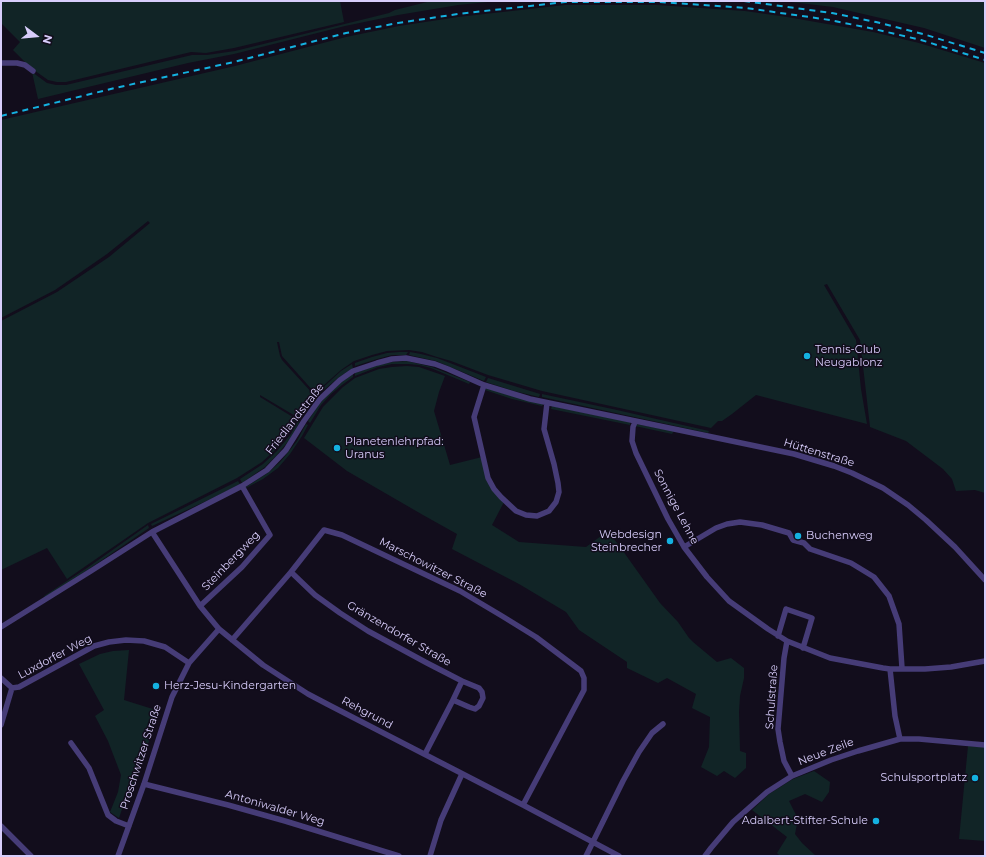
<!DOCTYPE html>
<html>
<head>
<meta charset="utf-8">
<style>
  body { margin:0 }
  #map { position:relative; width:986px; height:857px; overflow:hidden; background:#120d1c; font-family:Montserrat,sans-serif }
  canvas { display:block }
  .frame { position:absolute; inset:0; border:2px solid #d8cdfb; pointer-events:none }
  .north { position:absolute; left:16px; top:16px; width:40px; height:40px; -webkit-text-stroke:3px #120d1c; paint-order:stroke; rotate:106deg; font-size:11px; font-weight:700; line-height:16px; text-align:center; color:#d8cdfb }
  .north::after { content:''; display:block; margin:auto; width:14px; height:18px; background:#d8cdfb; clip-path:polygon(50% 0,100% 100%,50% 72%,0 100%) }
</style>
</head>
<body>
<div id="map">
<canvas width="986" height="857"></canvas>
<div class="frame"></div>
<div class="north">N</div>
</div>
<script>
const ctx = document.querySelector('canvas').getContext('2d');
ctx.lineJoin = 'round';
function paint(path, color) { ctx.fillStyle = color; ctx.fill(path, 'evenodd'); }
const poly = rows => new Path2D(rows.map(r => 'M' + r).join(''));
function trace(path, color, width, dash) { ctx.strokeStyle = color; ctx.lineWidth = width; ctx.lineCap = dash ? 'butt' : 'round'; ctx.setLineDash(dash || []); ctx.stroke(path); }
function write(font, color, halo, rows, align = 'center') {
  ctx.font = font + ' Montserrat,sans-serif'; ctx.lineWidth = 3; ctx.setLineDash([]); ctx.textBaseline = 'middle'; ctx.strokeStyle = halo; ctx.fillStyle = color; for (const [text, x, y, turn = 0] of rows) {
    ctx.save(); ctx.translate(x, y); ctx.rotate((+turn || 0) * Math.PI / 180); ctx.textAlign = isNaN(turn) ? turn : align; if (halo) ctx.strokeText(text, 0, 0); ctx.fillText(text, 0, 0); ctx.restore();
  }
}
const green = poly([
  [1,1,340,1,344,22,234,48,206,53,191,52,66,82,57,82,48,80,34,70,26,63,13,50,20,42,1,23],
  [431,1,498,1,458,5,398,15,345,26,234,54,188,63,38,99,32,72,47,83,56,85,66,85,192,55,207,55,235,51,369,18,389,13,395,10],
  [783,1,985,1,985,48,924,28,876,17,833,7],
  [565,5,657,5,745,11,787,17,873,32,919,43,985,63,985,493,975,490,956,491,952,479,943,469,906,441,870,427,860,340,827,284,824,285,856,340,861,389,867,424,756,395,732,414,722,421,718,421,711,428,542,391,488,375,451,361,437,357,422,352,409,350,387,351,372,355,354,361,341,370,315,393,282,356,279,342,277,342,278,347,280,356,282,360,313,394,304,407,297,417,260,395,260,397,296,419,289,432,275,450,262,462,237,478,148,523,67,579,47,548,1,570,1,321,57,292,109,257,150,223,148,221,107,254,55,290,1,318,1,120,235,66,346,37,399,26,458,17],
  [399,352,408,352,406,355,392,355,377,359,355,366,355,363,372,357,387,353],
  [410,352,421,354,437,358,486,377,484,381,436,361,409,355],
  [407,361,432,367,470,382,469,384,431,368,419,365,408,364,392,364,378,367,355,376,355,373,378,365,392,362],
  [352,364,353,368,338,378,319,394,317,393,341,371],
  [407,366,419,367,445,376,439,392,434,411,450,465,482,457,486,476,504,502,492,525,519,542,586,547,601,536,605,540,612,537,618,544,660,603,678,622,689,638,693,642,717,662,731,658,744,668,744,678,740,696,739,712,740,751,746,753,746,768,735,778,724,771,717,776,701,767,709,747,710,717,692,708,696,694,667,678,658,683,627,668,627,662,579,630,566,612,519,584,452,549,457,534,423,515,347,471,304,438,323,407,343,387,355,378,379,369,392,367],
  [353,374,353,377,342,385,331,394,321,405,310,423,308,421,319,404,330,392,341,382],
  [488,378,540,394,539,397,514,391,486,382],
  [486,388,512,396,543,404,542,406,512,399,485,390],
  [542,394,617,410,709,431,708,433,542,397],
  [552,406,630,422,630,425,551,409],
  [298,420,300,421,291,438,276,456,265,467,242,483,240,479,263,464,277,451,291,434],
  [306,424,308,425,302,436,290,454,278,468,263,479,246,488,246,487,269,472,281,461,297,441],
  [636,424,674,431,672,434,635,426],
  [238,481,240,484,215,497,152,526,151,524],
  [148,525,149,528,89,569,45,597,44,596,87,568],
  [129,650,124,700,159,711,129,801,125,800,119,818,110,812,118,792,121,775,108,741,95,716,104,710,79,664,100,654,113,651],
  [968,746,985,747,985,841,959,839],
  [814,771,830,782,829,792,822,802,805,794,789,801,798,819,795,834,802,843,816,856,780,856,777,853,787,837,752,810,769,794,793,779]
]);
const minor = poly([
  [1,63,17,63,25,65,33,71],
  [484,385,474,417,488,478,494,489,501,497,516,511,526,515,537,516,549,511,556,502,559,492,558,483,554,464,544,429,547,403],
  [635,422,633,427,632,441,636,453,668,519,684,547,707,577,729,601,768,629,787,641,830,658,883,668,890,669,925,669,951,667,985,661],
  [152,532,200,606,219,629,263,665,308,694,327,704,523,805,619,856],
  [684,547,716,528,727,524,740,522,762,525,789,533,793,540,804,543,810,549,851,563,874,577,889,596,899,624,902,668],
  [291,572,315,595,340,613,368,631,427,663,462,681,453,700,469,707,475,709,479,706,483,698,482,692,479,688,462,681],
  [200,606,242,567,270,535,242,486],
  [1,627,91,571,152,532,242,486,267,470,286,450,304,421,320,399,340,380,353,371,377,363,392,359,406,358,435,364,448,369,484,385,530,399,794,454,834,466,852,473,883,488,908,505,926,520,955,547,985,580],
  [778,636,786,609,812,618,803,648],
  [232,640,291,572,324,530,342,535,460,591,502,616,536,637,581,671,584,678,584,690,523,805],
  [787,641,784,658,778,729,780,742,784,761,792,776],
  [890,669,895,716,900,739],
  [1,678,12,688,19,687,94,646,109,642,126,640,144,641,165,647,189,663],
  [1,725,12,688],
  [71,743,89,768,108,815,116,821,129,826],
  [425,754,453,700],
  [144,784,228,805,285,821,399,856],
  [1,826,31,856],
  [118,856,144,784,172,697,189,663,219,629],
  [430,856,441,820,462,774],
  [586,856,623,781,639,752,652,733,663,724],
  [705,856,711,848,733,822,767,792,792,776,831,760,858,751,900,739,919,739,985,745]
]);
const rail = poly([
  [744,1,832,13,876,22,923,34,985,53],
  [1,116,115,88,234,62,346,33,398,23,458,14,565,2,658,2,746,8,830,20,874,29,921,40,985,60]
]);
const markers = [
  [807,356,4,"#14b1e0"],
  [337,448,4,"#14b1e0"],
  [798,536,4,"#14b1e0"],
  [670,541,4,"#14b1e0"],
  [156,686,4,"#14b1e0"],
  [975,778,4,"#14b1e0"],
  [876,821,4,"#14b1e0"]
];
const poiNames = [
  ["Tennis-Club",815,350],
  ["Neugablonz",815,363],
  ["Planetenlehrpfad:",345,442],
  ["Uranus",345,455],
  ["Webdesign",662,535,"right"],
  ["Steinbrecher",662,548,"right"],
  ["Buchenweg",806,536],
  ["Herz-Jesu-Kindergarten",164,686],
  ["Schulsportplatz",967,778,"right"],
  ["Adalbert-Stifter-Schule",868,821,"right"]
];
const streetNames = [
  ["Friedlandstraße",295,419,-52],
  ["Hüttenstraße",819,453,17],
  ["Sonnige Lehne",676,507,62],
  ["Steinbergweg",231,561,-46],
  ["Marschowitzer Straße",433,568,27],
  ["Gränzendorfer Straße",399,634,30],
  ["Luxdorfer Weg",55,657,-28],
  ["Schulstraße",772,697,-86],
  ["Rehgrund",367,713,28],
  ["Neue Zeile",826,752,-21],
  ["Proschwitzer Straße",141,757,-72],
  ["Antoniwalder Weg",275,808,16]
];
paint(green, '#112426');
trace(minor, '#463c77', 5.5);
trace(rail, '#14b1e0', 2, [6, 5]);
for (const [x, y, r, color] of markers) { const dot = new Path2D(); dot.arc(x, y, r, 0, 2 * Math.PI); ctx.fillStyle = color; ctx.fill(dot); trace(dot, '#120d1c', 1.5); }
write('11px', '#d8cdfb', '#120d1c', poiNames, 'left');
write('11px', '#d8cdfb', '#120d1c', streetNames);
</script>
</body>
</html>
